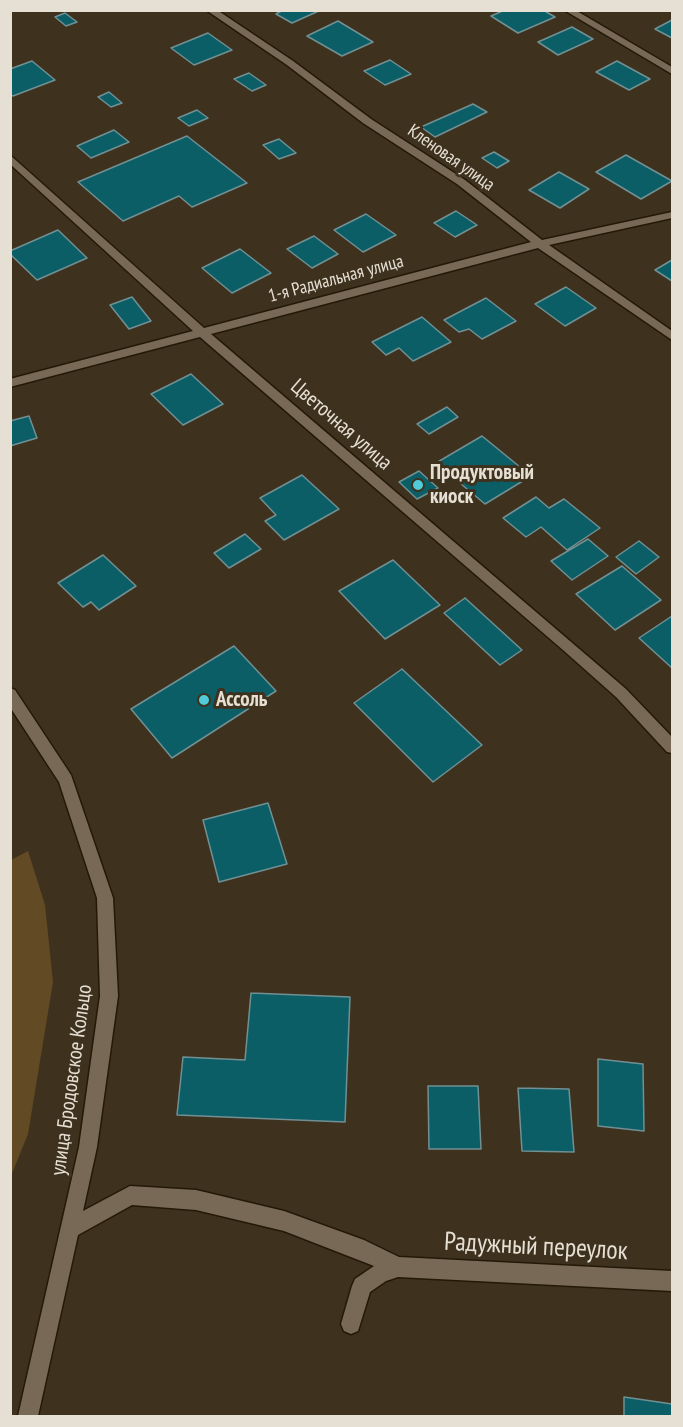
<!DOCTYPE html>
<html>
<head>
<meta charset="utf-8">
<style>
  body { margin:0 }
  #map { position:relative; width:683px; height:1427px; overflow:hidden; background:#3e321f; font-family:"PT Sans Narrow",sans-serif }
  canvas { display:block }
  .frame { position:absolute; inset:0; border:12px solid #e6dfd4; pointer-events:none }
</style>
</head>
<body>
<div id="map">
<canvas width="683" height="1427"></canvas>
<div class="frame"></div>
</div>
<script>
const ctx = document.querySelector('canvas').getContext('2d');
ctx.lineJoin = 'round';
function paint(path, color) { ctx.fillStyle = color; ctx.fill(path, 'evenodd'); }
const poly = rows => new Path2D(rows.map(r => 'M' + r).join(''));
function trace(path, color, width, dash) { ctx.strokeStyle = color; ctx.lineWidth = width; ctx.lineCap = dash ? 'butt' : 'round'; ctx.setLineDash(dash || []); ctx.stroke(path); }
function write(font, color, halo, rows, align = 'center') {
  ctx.font = font + ' "PT Sans Narrow",sans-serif'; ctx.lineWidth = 6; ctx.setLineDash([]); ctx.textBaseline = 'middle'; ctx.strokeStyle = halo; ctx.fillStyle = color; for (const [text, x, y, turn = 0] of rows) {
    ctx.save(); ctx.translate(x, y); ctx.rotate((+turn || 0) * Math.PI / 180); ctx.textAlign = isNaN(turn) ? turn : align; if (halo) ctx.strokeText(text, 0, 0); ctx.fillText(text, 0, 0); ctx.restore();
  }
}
const green = poly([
  [28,851,45,905,53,982,28,1134,11,1176,11,860]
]);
const building = poly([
  [283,10,321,10,292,23,276,14,283,10],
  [505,10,543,10,555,17,518,33,491,16,505,10],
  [65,13,77,22,66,26,55,17,65,13],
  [672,20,672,38,655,29,672,20],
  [338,21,373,42,342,56,307,36,338,21],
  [572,27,593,39,558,55,538,42,572,27],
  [208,33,232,50,194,65,171,48,208,33],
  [390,60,411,74,385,85,364,71,390,60],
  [32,61,55,80,13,96,10,94,10,69,32,61],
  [617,61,650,79,629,90,596,72,617,61],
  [249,73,266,85,252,91,234,79,249,73],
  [109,92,122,103,111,107,98,97,109,92],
  [473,104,487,112,435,137,421,127,473,104],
  [197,110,208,118,189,126,178,118,197,110],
  [114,130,129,142,91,158,77,146,114,130],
  [187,136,247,183,192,207,179,196,123,221,78,182,187,136],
  [279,139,296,153,279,159,263,145,279,139],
  [494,152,509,161,497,168,482,158,494,152],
  [626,155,672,181,641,199,596,172,626,155],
  [559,172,589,189,560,208,529,190,559,172],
  [456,211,477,225,455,237,434,223,456,211],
  [366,214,396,235,363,252,334,230,366,214],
  [58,230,87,258,37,280,10,254,10,251,58,230],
  [314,236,338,254,312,268,287,249,314,236],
  [240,249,271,273,232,293,202,268,240,249],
  [672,260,672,281,655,270,672,260],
  [566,287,596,308,565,326,535,304,566,287],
  [132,297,151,321,129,329,110,305,132,297],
  [486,298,516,321,482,339,469,329,459,332,444,320,486,298],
  [422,317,451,342,413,361,399,348,386,355,372,342,422,317],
  [191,374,223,404,183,425,151,394,191,374],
  [447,407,458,417,429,434,417,424,447,407],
  [29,416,37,438,10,446,10,421,29,416],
  [482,436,531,476,485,504,436,463,482,436],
  [419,471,438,488,417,499,399,482,419,471],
  [302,475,339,509,284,540,265,521,276,515,260,498,302,475],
  [536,497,549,508,564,499,600,528,567,550,541,527,526,537,503,518,536,497],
  [245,534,261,549,229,568,214,553,245,534],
  [588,539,608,556,572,580,551,561,588,539],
  [639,541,659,557,636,574,616,557,639,541],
  [103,555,136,586,99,610,91,602,83,607,58,583,103,555],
  [393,560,440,605,385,639,339,591,393,560],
  [622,566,661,600,615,630,576,594,622,566],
  [465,598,522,650,500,665,444,613,465,598],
  [672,616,672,668,639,638,672,616],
  [234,646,276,691,172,758,131,709,234,646],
  [402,669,482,745,433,782,354,703,402,669],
  [268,803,287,864,219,882,203,820,268,803],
  [251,993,350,997,345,1122,177,1115,183,1057,245,1060,251,993],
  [598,1059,643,1064,644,1131,598,1126,598,1059],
  [428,1086,478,1086,481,1149,429,1149,428,1086],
  [518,1088,569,1089,574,1152,522,1151,518,1088],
  [624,1397,672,1404,672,1416,624,1416,624,1397]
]);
const minor = poly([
  [206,10,217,10,293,61,371,119,465,180,542,240,672,212,672,218,549,245,672,331,672,340,538,248,211,334,626,689,672,737,672,753,667,752,616,697,563,650,200,337,10,387,10,379,193,331,10,164,10,155,204,328,531,242,457,184,363,123,287,65,206,10],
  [564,10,575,10,672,67,672,74,564,10],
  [10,688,15,690,71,775,113,898,118,996,97,1147,83,1211,130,1186,196,1190,284,1211,364,1240,399,1257,672,1271,672,1291,398,1277,386,1281,370,1292,358,1331,351,1334,344,1331,341,1324,352,1286,355,1279,374,1266,284,1231,196,1210,132,1205,78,1235,38,1416,18,1416,79,1147,100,996,97,898,59,782,10,707,10,688]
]);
const markers = [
  [418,485,6,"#52cbd8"],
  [204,700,6,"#52cbd8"]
];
const farStreetnames = [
  ["Кленовая улица",451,158,35],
  ["1-я Радиальная улица",336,279,-15]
];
const streetNames = [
  ["Цветочная улица",341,425,41],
  ["улица Бродовское Кольцо",72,1080,-82]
];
const poiNames = [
  ["Продуктовый",430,473],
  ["киоск",430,497],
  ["Ассоль",216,700]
];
const nearStreetnames = [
  ["Радужный переулок",536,1247,3]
];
paint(green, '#624a24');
paint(building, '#0b5e66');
trace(building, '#719093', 1.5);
trace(minor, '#241907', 3);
paint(minor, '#776955');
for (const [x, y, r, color] of markers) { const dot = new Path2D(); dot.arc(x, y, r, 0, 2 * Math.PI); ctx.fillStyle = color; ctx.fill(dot); trace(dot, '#3e321f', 2); }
write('18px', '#e6dfd4', '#3e321f', farStreetnames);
write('21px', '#e6dfd4', '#3e321f', streetNames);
write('bold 21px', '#e6dfd4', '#3e321f', poiNames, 'left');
write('26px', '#e6dfd4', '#3e321f', nearStreetnames);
</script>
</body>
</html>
